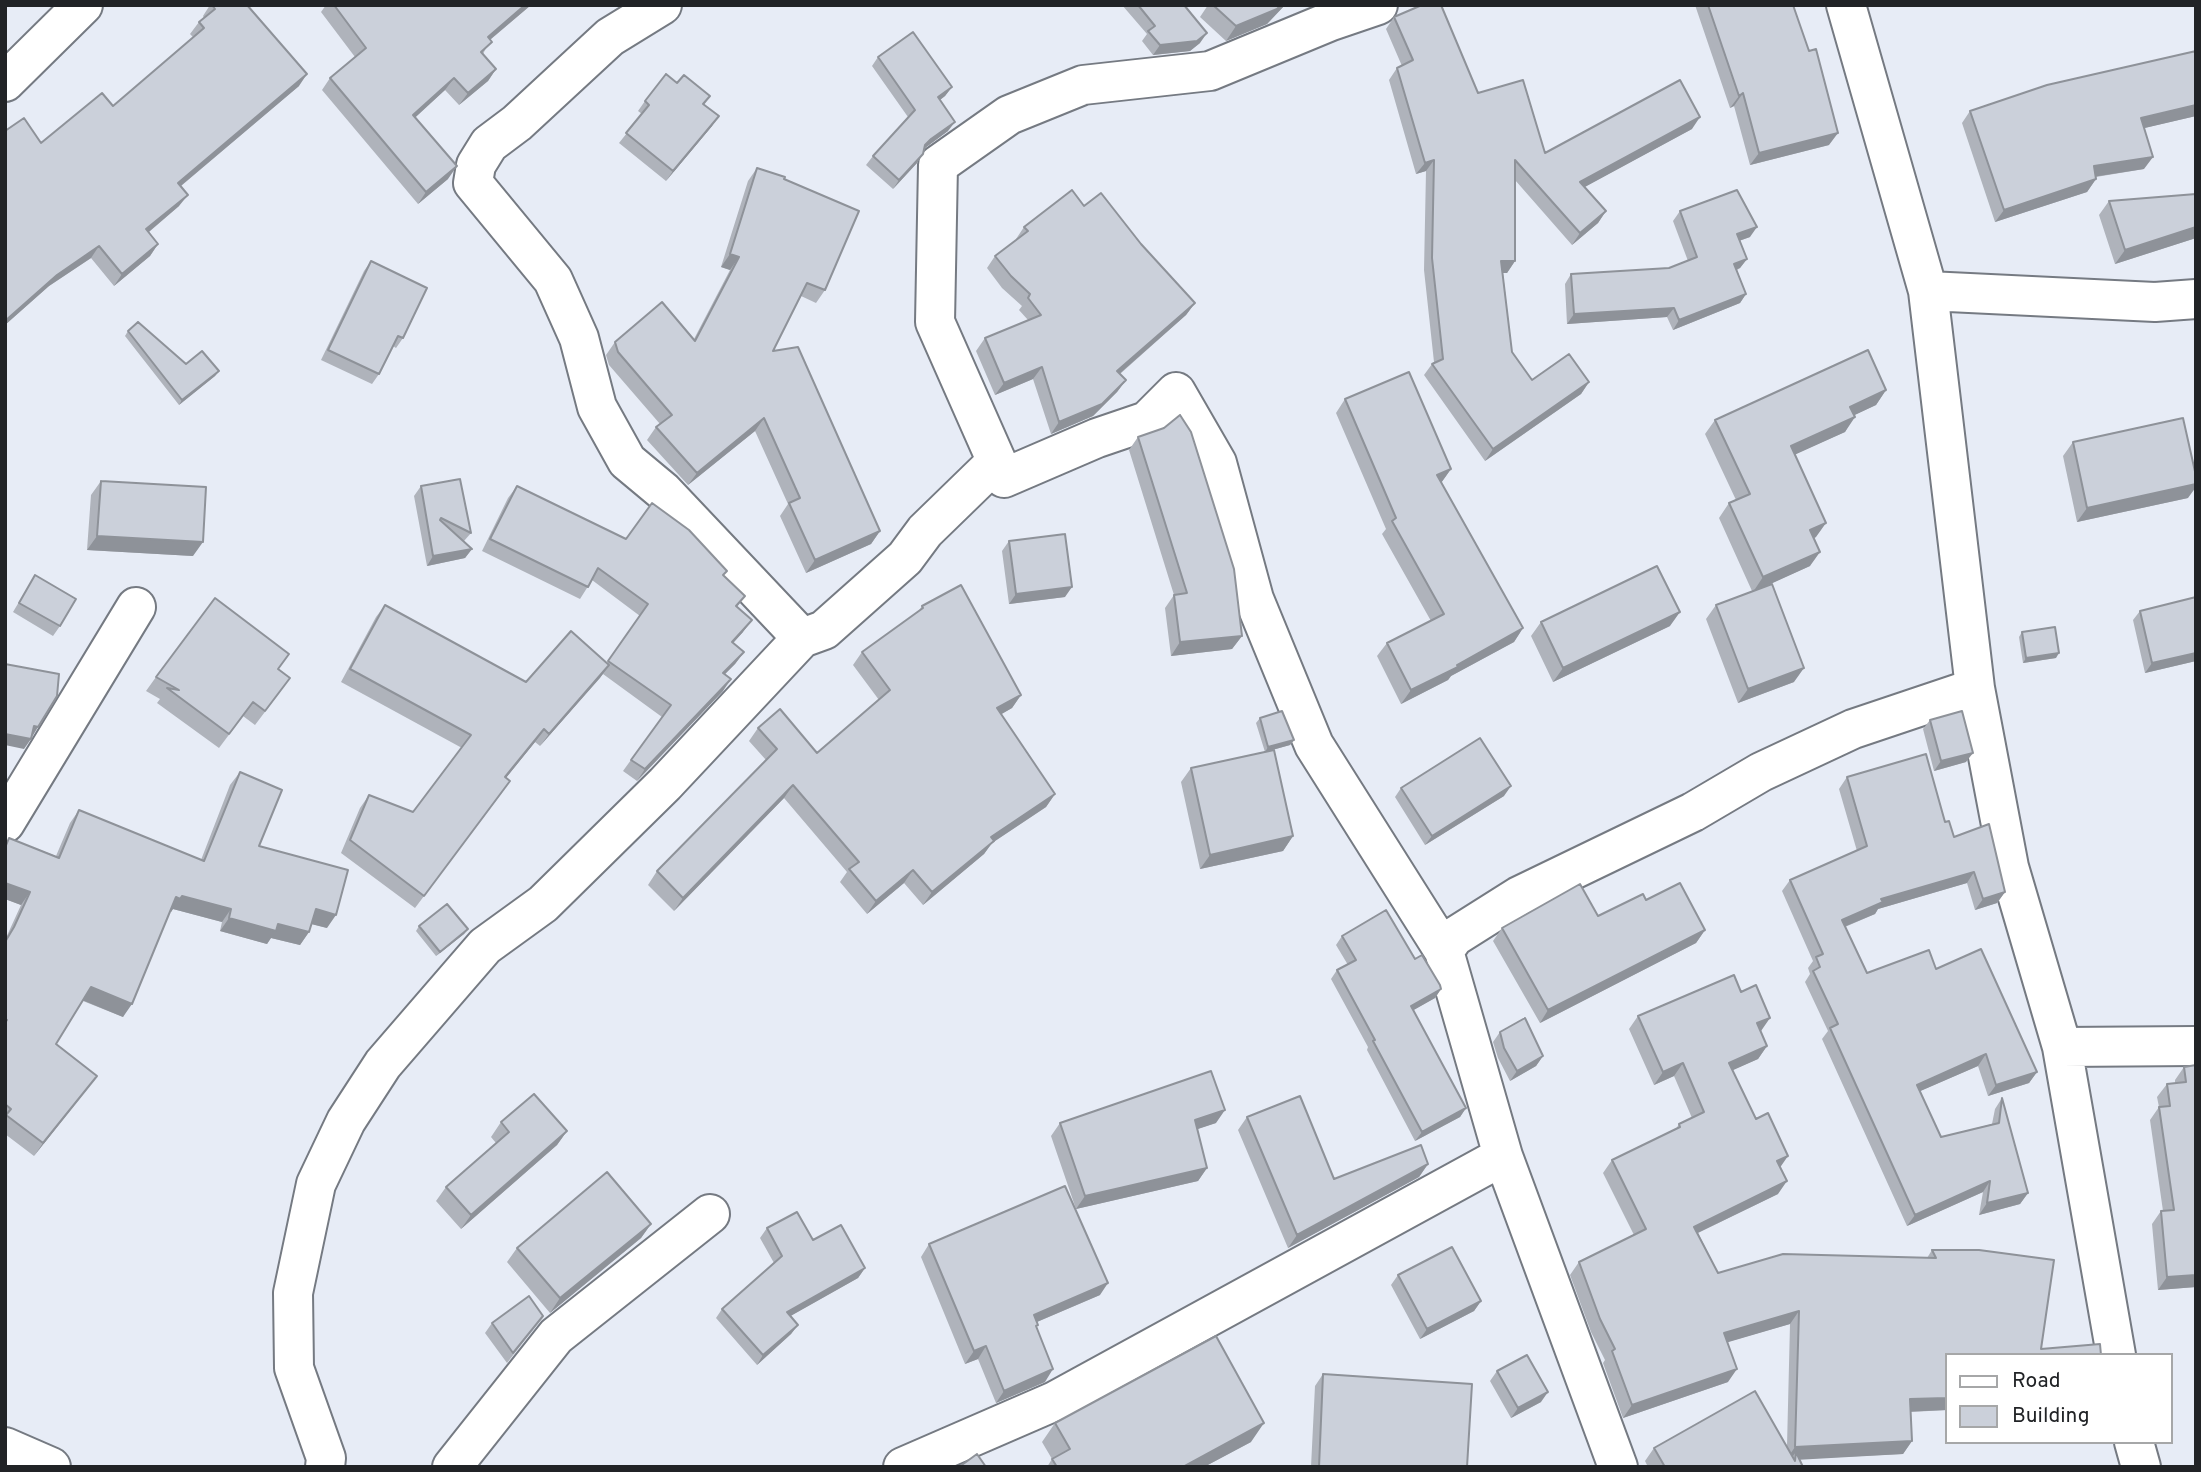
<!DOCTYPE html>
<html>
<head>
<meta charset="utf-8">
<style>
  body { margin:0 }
  #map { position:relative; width:2201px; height:1472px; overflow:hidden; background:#e7ecf6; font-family:Overpass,sans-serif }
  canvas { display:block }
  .frame { position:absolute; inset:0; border:7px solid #212326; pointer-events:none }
  .legend { position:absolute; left:1945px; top:1353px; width:228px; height:91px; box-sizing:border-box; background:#fff; border:2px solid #a6a7a8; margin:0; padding:9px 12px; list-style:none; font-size:21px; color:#212326 }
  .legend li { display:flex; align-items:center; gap:14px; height:35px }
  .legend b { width:35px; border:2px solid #a6a7a8 }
</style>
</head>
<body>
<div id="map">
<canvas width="2201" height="1472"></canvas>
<div class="frame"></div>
<ul class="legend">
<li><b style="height:9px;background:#fff"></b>Road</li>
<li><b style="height:19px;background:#cbd0da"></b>Building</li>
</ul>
</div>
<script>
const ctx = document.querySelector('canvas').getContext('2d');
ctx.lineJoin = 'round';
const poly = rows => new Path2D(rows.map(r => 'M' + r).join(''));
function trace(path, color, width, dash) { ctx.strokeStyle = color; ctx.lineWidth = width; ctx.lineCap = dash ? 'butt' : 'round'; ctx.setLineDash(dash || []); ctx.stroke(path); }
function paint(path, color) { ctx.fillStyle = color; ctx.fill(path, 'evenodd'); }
const street = poly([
  [662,5,610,37,517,123,489,144,476,165,473,183,553,280,579,338,597,407,627,461,663,491,802,638],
  [1378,5,1331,21,1210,71,1083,85,1009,115,938,165,935,322,1004,478,1097,438,1147,421,1176,392,1217,463,1254,599,1314,745,1444,951],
  [1846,5,1928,291,1975,688,2009,867,2062,1047,2116,1355],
  [5,82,83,5],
  [1928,291,2155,302,2196,299],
  [5,823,136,607],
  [2062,1047,2196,1046],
  [2134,1442,2141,1467],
  [5,1447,51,1467],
  [325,1467,326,1458,294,1368,293,1293,316,1184,346,1121,383,1064,485,946,543,904,665,784,802,638,824,630,905,558,925,531,996,462],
  [452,1467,556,1336,710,1214],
  [903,1467,1055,1401,1503,1156],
  [1618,1467,1503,1156,1444,951,1454,937,1519,896,1693,812,1761,772,1853,729,1975,688]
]);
const wall = poly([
  [210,5,247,5,299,86,181,186,179,206,149,232,158,244,150,256,114,286,91,258,49,286,5,325,5,131,41,143,113,106,193,37,190,34,199,22,204,18,203,16],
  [326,5,531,5,490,40,483,54,496,69,488,81,459,105,445,90,415,117,448,179,418,204,322,90,330,78,355,57,321,12],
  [1122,5,1184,5,1200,43,1190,51,1153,55,1142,41,1147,34],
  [1208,5,1285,5,1267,24,1226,41,1200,17],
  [1695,5,1793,5,1829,145,1750,165,1734,106,1730,108],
  [1394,17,1545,153,1692,129,1584,187,1606,211,1598,223,1572,245,1515,180,1515,261,1507,273,1503,273,1512,352,1532,380,1589,382,1581,394,1485,461,1424,375,1432,364,1434,362,1424,270,1426,171,1416,174,1389,80,1397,68,1402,66,1386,29],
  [878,57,952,87,945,96,940,100,948,131,925,148,917,163,893,189,866,165,873,156,908,117,872,66],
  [677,83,710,96,704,105,712,126,666,181,619,143,642,114,638,111,645,101],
  [1970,111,2196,116,2144,128,2144,169,2096,177,2096,179,2087,192,1995,222,1962,123],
  [757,168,784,179,825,290,816,303,801,296,773,351,880,531,871,544,806,573,780,516,788,504,755,431,688,485,647,440,656,427,660,424,609,365,606,355,615,342,694,339,730,270,721,267,748,181],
  [2196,194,2196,238,2115,264,2099,215,2109,201],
  [1084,206,1141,244,1195,303,1186,315,1120,374,1126,380,1117,392,1093,416,1051,434,1033,379,995,395,976,351,985,338,1028,320,1019,310,1022,306,1002,288,987,268,995,256,1017,240,1016,239,1024,227],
  [1680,211,1750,237,1739,241,1747,259,1740,268,1737,270,1746,294,1740,303,1673,330,1667,317,1567,324,1565,284,1571,274,1669,268,1688,261,1673,221],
  [371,261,403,338,396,348,393,346,379,374,372,384,321,360,364,271],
  [128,331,186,364,219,371,215,376,179,405,125,336],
  [1886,390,1876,405,1854,415,1845,432,1795,454,1816,537,1814,538,1810,566,1767,585,1794,682,1738,703,1706,619,1716,605,1752,591,1719,518,1729,503,1736,500,1705,434,1715,420],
  [1345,399,1451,469,1441,483,1523,628,1514,642,1451,676,1448,680,1401,704,1377,656,1387,643,1431,621,1382,534,1386,529,1336,413],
  [1138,437,1242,636,1232,649,1171,656,1165,608,1174,595,1129,450],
  [2073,442,2188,498,2077,522,2063,456],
  [101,481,193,556,87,550,91,495],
  [421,486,471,533,464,541,472,549,465,558,427,566,414,496],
  [517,486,626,539,724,576,745,596,737,607,743,632,733,643,744,652,735,664,725,674,723,691,637,781,623,771,662,717,603,674,540,746,535,742,506,778,510,781,501,794,415,908,341,853,360,808,369,795,413,812,462,748,341,682,376,617,385,605,526,682,607,663,640,616,592,580,580,599,482,551,508,498],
  [1009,541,1065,597,1009,604,1002,551],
  [35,575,60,626,53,636,13,612],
  [922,606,1021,695,1012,708,1001,714,1055,794,1046,807,992,843,984,854,923,905,904,883,867,914,840,882,847,872,784,798,674,911,648,885,657,871,766,760,749,741,758,728,817,753,879,700,853,665,862,652,918,612],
  [2140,611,2196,661,2145,673,2133,620],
  [1541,622,1670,626,1553,682,1531,636],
  [2022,632,2056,658,2023,663,2019,637],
  [279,669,280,692,255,725,243,716,219,748,157,703,160,699,146,691,156,677],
  [1260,718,1294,740,1290,745,1265,752,1256,723],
  [1930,720,1966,762,1934,771,1923,729],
  [1191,768,1293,836,1283,851,1200,869,1181,782],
  [240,772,259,846,327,928,312,924,309,932,300,945,271,938,267,944,220,931,222,922,173,909,171,912,170,912,123,1017,83,1001,56,1044,87,1089,34,1156,5,1134,5,940,21,905,5,899,5,844,9,838,56,856,70,823,79,810,201,860,230,785],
  [1847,777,1945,822,1954,837,2005,892,1997,903,1975,910,1967,883,1878,909,1875,914,1845,927,1867,973,1936,969,2037,1072,2029,1083,1988,1096,1978,1066,1920,1091,1941,1137,1992,1124,1995,1109,2002,1098,2028,1193,2020,1204,1979,1215,1983,1192,1907,1226,1822,1039,1828,1031,1805,982,1810,974,1808,968,1813,961,1782,891,1790,880,1857,851,1839,789],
  [1401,788,1504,796,1425,845,1395,797],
  [1646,900,1705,930,1696,943,1540,1023,1493,941,1502,928,1598,916],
  [419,926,468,929,464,934,436,956,416,931],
  [1342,936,1415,959,1441,989,1435,998,1413,1010,1466,1108,1460,1117,1415,1141,1367,1050,1368,1047,1331,979,1337,970,1348,965,1336,945],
  [1741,992,1761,1031,1760,1031,1767,1046,1758,1059,1732,1070,1780,1167,1778,1194,1698,1233,1718,1273,1927,1258,1932,1250,2041,1349,2101,1355,1947,1355,1947,1410,1911,1412,1912,1441,1903,1454,1799,1459,1803,1467,1648,1467,1645,1461,1654,1448,1787,1446,1790,1324,1727,1342,1728,1382,1623,1418,1603,1363,1605,1360,1591,1332,1570,1275,1579,1262,1634,1235,1603,1173,1612,1160,1676,1129,1679,1124,1692,1118,1674,1076,1654,1085,1629,1029,1638,1016],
  [1500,1032,1543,1056,1536,1066,1510,1081,1498,1058,1493,1042],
  [2196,1065,2196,1287,2158,1290,2152,1224,2161,1211,2163,1211,2150,1120,2159,1107,2157,1097,2167,1084,2175,1083,2175,1080,2184,1067],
  [1247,1117,1334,1179,1428,1164,1419,1177,1288,1248,1238,1130],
  [501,1122,567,1131,557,1145,461,1229,436,1201,446,1187,496,1143,491,1137],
  [1060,1123,1216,1123,1197,1129,1207,1168,1198,1181,1076,1209,1051,1136],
  [651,1224,641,1238,550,1313,507,1262,517,1248],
  [767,1228,813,1240,865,1268,858,1278,790,1316,798,1325,791,1334,757,1365,716,1318,722,1309,774,1263,760,1238],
  [929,1244,1100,1295,1037,1322,1038,1325,1036,1327,1045,1382,996,1403,978,1359,965,1364,921,1257],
  [1398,1275,1481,1301,1474,1311,1420,1339,1391,1285],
  [543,1316,507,1363,485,1333,492,1323],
  [1497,1371,1541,1402,1511,1418,1490,1381],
  [1323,1374,1467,1467,1311,1467,1315,1386],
  [1055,1423,1251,1442,1204,1467,1047,1467,1052,1459,1042,1442]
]);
const shadedWall = poly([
  [525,5,531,5,479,49,488,37],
  [1281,5,1285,5,1267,24,1226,41,1236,26],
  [1207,33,1200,43,1190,51,1153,55,1160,45],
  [496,69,488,81,459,105,468,93],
  [307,74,299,86,170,195,178,183],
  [454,78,445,90,405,127,413,115],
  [952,87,945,96,932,106,938,97],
  [1743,93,1734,106,1730,108,1739,96],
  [2196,105,2196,116,2132,131,2141,118],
  [719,116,712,126,666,181,673,171],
  [1700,117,1692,129,1572,194,1580,182],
  [955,122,948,131,925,148,925,145,931,139],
  [1838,133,1829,145,1750,165,1759,153],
  [923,154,917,163,893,189,899,180],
  [2153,157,2144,169,2086,178,2094,166],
  [1434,160,1426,171,1416,174,1425,163],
  [457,166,448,179,418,204,426,192],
  [2096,179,2087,192,1995,222,2004,210],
  [188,195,179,206,138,241,146,229],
  [1606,211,1598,223,1572,245,1580,233],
  [1757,227,1750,237,1730,244,1737,234],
  [2196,227,2196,238,2115,264,2125,250],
  [158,244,150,256,114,286,122,274],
  [99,246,91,258,49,286,5,325,5,321,57,275],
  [730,254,739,257,730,270,721,267],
  [1747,259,1740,268,1727,273,1734,264],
  [1501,261,1515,261,1507,273,1493,273],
  [1746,294,1740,303,1673,330,1679,320],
  [1195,303,1186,315,1109,383,1117,371],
  [1674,308,1667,317,1567,324,1574,314],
  [1042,367,1033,379,995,395,1004,383],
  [219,371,215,376,179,405,182,400],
  [1126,380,1117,392,1093,416,1051,434,1059,422],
  [1589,382,1581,394,1485,461,1493,449],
  [1886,390,1876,405,1840,422,1850,407],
  [1855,417,1845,432,1781,461,1791,446],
  [764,418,755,431,688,485,697,473],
  [1451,469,1441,483,1437,475],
  [2196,484,2196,487,2188,498,2077,522,2087,508],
  [1826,523,1816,537,1800,545,1810,530],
  [880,531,871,544,806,573,815,560],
  [97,536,203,542,193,556,87,550],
  [472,549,465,558,427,566,433,556],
  [1820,552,1810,566,1753,592,1763,577],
  [1072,587,1065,597,1009,604,1016,594],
  [1680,612,1670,626,1553,682,1563,668],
  [752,620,743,632,724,653,732,642],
  [1523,628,1514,642,1451,676,1448,680,1401,704,1411,690],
  [1242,636,1232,649,1171,656,1180,642],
  [744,652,735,664,715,684,723,673],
  [2059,653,2056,658,2023,663,2026,658],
  [2196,653,2196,661,2145,673,2152,663],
  [609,665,600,678,540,746,549,734],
  [1804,668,1794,682,1738,703,1748,689],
  [731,679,723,691,637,781,645,769],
  [1021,695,1012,708,988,722,997,708],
  [34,726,38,727,32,737],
  [544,729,535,742,496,790,505,777],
  [5,734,31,739,24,749,5,745],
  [1294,740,1290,745,1265,752,1268,747],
  [1973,753,1966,762,1934,771,1941,761],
  [793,785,784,798,674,911,683,898],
  [1511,786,1504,796,1425,845,1432,836],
  [1055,794,1046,807,992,843,984,854,923,905,932,892,991,837],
  [1293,836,1283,851,1200,869,1210,855],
  [913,870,904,883,867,914,876,901],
  [1974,872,1967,883,1878,909,1875,914,1834,931,1842,920,1881,899],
  [5,883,30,892,21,905,5,899],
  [2005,892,1997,903,1975,910,1983,899],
  [182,896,231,909,222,922,173,909,171,912,167,910,176,897],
  [316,909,336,915,327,928,307,923],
  [229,918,278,924,309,932,300,945,271,938,267,944,220,931],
  [468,929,464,934,436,956,440,952],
  [1705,930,1696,943,1540,1023,1548,1010],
  [91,987,132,1004,123,1017,82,1000],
  [1441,989,1435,998,1405,1015,1411,1006],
  [1770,1018,1761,1031,1748,1036,1757,1023],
  [1767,1046,1758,1059,1720,1076,1729,1063],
  [1986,1054,1978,1066,1909,1096,1917,1085],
  [1543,1056,1536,1066,1510,1081,1517,1071],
  [1683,1063,1674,1076,1654,1085,1663,1072],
  [2037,1072,2029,1083,1988,1096,1996,1085],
  [97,1076,87,1089,34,1156,43,1143],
  [1466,1108,1460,1117,1415,1141,1422,1132],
  [1225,1110,1216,1123,1186,1133,1195,1120],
  [567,1131,557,1145,461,1229,471,1215],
  [1788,1156,1779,1169,1777,1161],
  [1428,1164,1419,1177,1288,1248,1297,1235],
  [1207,1168,1198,1181,1076,1209,1085,1196],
  [1787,1181,1778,1194,1685,1239,1694,1227],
  [1990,1181,1983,1192,1907,1226,1915,1215],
  [2028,1193,2020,1204,1979,1215,1987,1203],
  [651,1224,641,1238,550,1313,560,1298],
  [865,1268,858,1278,780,1322,787,1312],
  [2196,1275,2196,1287,2158,1290,2167,1277],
  [1108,1283,1100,1295,1025,1327,1034,1315],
  [1481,1301,1474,1311,1420,1339,1427,1329],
  [1799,1311,1790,1324,1715,1346,1724,1333],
  [798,1325,791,1334,757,1365,763,1355],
  [986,1346,978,1359,965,1364,974,1351],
  [1053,1369,1045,1382,996,1403,1004,1391],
  [1737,1369,1728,1382,1623,1418,1632,1405],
  [1548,1392,1541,1402,1511,1418,1518,1408],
  [1947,1398,1947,1410,1901,1412,1910,1399],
  [1264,1423,1251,1442,1204,1467,1183,1467],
  [1912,1441,1903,1454,1795,1460,1796,1452,1790,1460,1786,1460,1795,1447]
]);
const building = poly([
  [212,5,247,5,307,74,178,183,188,195,146,229,158,244,122,274,99,246,57,275,5,321,5,131,24,118,41,143,102,93,113,106,204,28,199,22,215,9,212,5],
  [334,5,525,5,488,37,492,42,481,52,496,69,468,93,454,78,413,115,457,166,426,192,330,78,366,48,334,5],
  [1138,5,1184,5,1207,33,1197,41,1160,45,1148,31,1155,26,1138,5],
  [1213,5,1281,5,1277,9,1236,26,1213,5],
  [1422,5,1441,5,1478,93,1523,80,1545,153,1680,80,1700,117,1580,182,1606,211,1580,233,1515,160,1515,261,1501,261,1512,352,1532,380,1569,354,1589,382,1493,449,1432,364,1443,359,1432,258,1434,160,1425,163,1397,68,1413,60,1394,17,1422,5],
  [1708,5,1793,5,1809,51,1816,49,1838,133,1759,153,1743,93,1739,96,1708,5],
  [913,32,952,87,938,97,955,122,931,139,925,145,923,154,899,180,873,156,915,110,878,57,913,32],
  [2196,51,2196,105,2141,118,2153,157,2094,166,2096,179,2004,210,1970,111,2047,85,2196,51],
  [666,74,677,83,684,75,710,96,703,104,719,116,673,171,626,133,649,105,645,101,666,74],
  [757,168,785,177,784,179,859,211,825,290,807,283,773,351,798,347,880,531,815,560,789,503,800,498,764,418,697,473,656,427,672,415,618,352,615,342,662,302,695,341,739,257,730,254,757,168],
  [1072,190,1084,206,1101,193,1141,244,1195,303,1117,371,1126,380,1102,404,1059,422,1042,367,1004,383,985,338,1041,315,1028,298,1030,294,1011,276,995,256,1028,231,1024,227,1072,190],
  [1737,190,1757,227,1737,234,1747,259,1734,264,1746,294,1679,320,1674,308,1574,314,1571,274,1669,268,1697,257,1680,211,1737,190],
  [2196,194,2196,227,2125,250,2109,201,2196,194],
  [371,261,427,288,403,338,398,336,379,374,328,350,371,261],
  [138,322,186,364,202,351,219,371,182,400,128,331,138,322],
  [1868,350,1886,390,1850,407,1855,417,1791,446,1826,523,1810,530,1820,552,1763,577,1729,503,1750,494,1715,420,1868,350],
  [1409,372,1451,469,1437,475,1523,628,1457,665,1458,667,1411,690,1387,643,1444,614,1392,521,1396,518,1345,399,1409,372],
  [1180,415,1191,432,1234,569,1242,636,1180,642,1174,595,1187,593,1138,437,1164,428,1180,415],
  [2183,418,2196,476,2196,484,2087,508,2073,442,2183,418],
  [460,479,471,533,441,518,440,520,472,549,433,556,421,486,460,479],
  [101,481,206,487,203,542,97,536,101,481],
  [517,486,626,539,652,503,689,530,727,571,723,575,745,596,736,606,752,620,732,642,744,652,723,673,731,679,645,769,631,760,671,705,608,661,648,604,598,568,588,587,490,539,517,486],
  [1065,534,1072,587,1016,594,1009,541,1065,534],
  [1657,566,1680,612,1563,668,1541,622,1657,566],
  [35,575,76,599,60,626,19,603,35,575],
  [1772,584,1804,668,1748,689,1716,605,1772,584],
  [961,585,1021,695,997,708,1055,794,991,837,994,841,932,892,913,870,876,901,849,869,859,862,793,785,683,898,657,871,777,749,758,728,780,709,817,753,890,690,862,652,923,608,922,606,961,585],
  [2196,597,2196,653,2152,663,2140,611,2196,597],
  [215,598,289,654,278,669,290,678,265,711,253,702,229,734,167,688,179,690,156,677,215,598],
  [385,605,526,682,571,631,609,665,549,734,544,729,505,777,510,781,424,896,350,840,369,795,413,812,471,735,350,669,385,605],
  [2055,627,2059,653,2026,658,2022,632,2055,627],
  [5,664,59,674,57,696,38,727,34,726,31,739,5,734,5,664],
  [1282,711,1294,740,1268,747,1260,718,1282,711],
  [1962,711,1973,753,1941,761,1930,720,1962,711],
  [1480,738,1511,786,1432,836,1401,788,1480,738],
  [1274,750,1293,836,1210,855,1191,768,1274,750],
  [1926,754,1945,822,1949,821,1954,837,1989,824,2005,892,1983,899,1974,872,1881,899,1883,902,1842,920,1867,973,1929,950,1936,969,1981,949,2037,1072,1996,1085,1986,1054,1917,1085,1941,1137,1999,1123,2002,1098,2028,1193,1987,1203,1990,1181,1915,1215,1830,1028,1838,1024,1813,971,1820,967,1816,957,1823,954,1790,880,1867,846,1847,777,1926,754],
  [240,772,282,790,259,846,348,870,336,915,316,909,309,932,278,924,276,931,229,918,231,909,182,896,180,899,176,897,132,1004,91,987,56,1044,97,1076,43,1143,6,1115,11,1109,5,1104,5,1023,7,1020,5,1019,5,942,14,927,30,892,5,883,5,848,9,838,59,858,79,810,204,861,240,772],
  [1680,883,1705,930,1548,1010,1502,928,1580,884,1598,916,1643,894,1646,900,1680,883],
  [447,904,468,929,440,952,419,926,447,904],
  [1386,910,1415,959,1422,955,1440,985,1441,989,1411,1006,1466,1108,1422,1132,1373,1041,1375,1040,1337,970,1356,960,1342,936,1386,910],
  [1734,975,1741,992,1756,985,1770,1018,1757,1023,1767,1046,1729,1063,1756,1119,1768,1113,1788,1156,1777,1161,1787,1181,1694,1227,1718,1273,1783,1254,1936,1258,1932,1250,1979,1250,2054,1260,2041,1349,2100,1344,2101,1355,1947,1355,1947,1398,1910,1399,1912,1441,1795,1447,1799,1311,1724,1333,1737,1369,1632,1405,1612,1351,1615,1349,1600,1319,1579,1262,1646,1229,1612,1160,1680,1127,1679,1124,1704,1112,1683,1063,1663,1072,1638,1016,1734,975],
  [1525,1018,1543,1056,1517,1071,1504,1048,1500,1032,1525,1018],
  [2196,1065,2196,1275,2167,1277,2161,1211,2174,1210,2159,1107,2170,1106,2167,1084,2186,1082,2184,1067,2196,1065],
  [1211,1071,1225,1110,1195,1120,1207,1168,1085,1196,1060,1123,1211,1071],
  [534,1094,567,1131,471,1215,446,1187,509,1132,501,1122,534,1094],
  [1300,1096,1334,1179,1421,1145,1428,1164,1297,1235,1247,1117,1300,1096],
  [607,1172,651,1224,560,1298,517,1248,607,1172],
  [1065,1186,1108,1283,1034,1315,1038,1325,1036,1326,1053,1369,1004,1391,986,1346,974,1351,929,1244,1065,1186],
  [797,1212,813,1240,841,1225,865,1268,787,1312,798,1325,763,1355,722,1309,782,1256,767,1228,797,1212],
  [1452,1247,1481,1301,1427,1329,1398,1275,1452,1247],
  [529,1296,543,1316,513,1353,492,1323,529,1296],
  [1216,1336,1264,1423,1183,1467,1057,1467,1052,1459,1070,1449,1055,1423,1216,1336],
  [1527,1355,1548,1392,1518,1408,1497,1371,1527,1355],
  [1323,1374,1472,1384,1467,1467,1319,1467,1323,1374],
  [1755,1391,1795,1461,1796,1452,1803,1467,1665,1467,1654,1448,1755,1391],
  [977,1454,986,1467,959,1467,977,1454]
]);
trace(street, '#757a82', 42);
trace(street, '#fff', 38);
paint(wall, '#afb3bb');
paint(shadedWall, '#8e9299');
paint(building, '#cbd0da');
trace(building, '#8e9299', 2);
</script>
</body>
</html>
